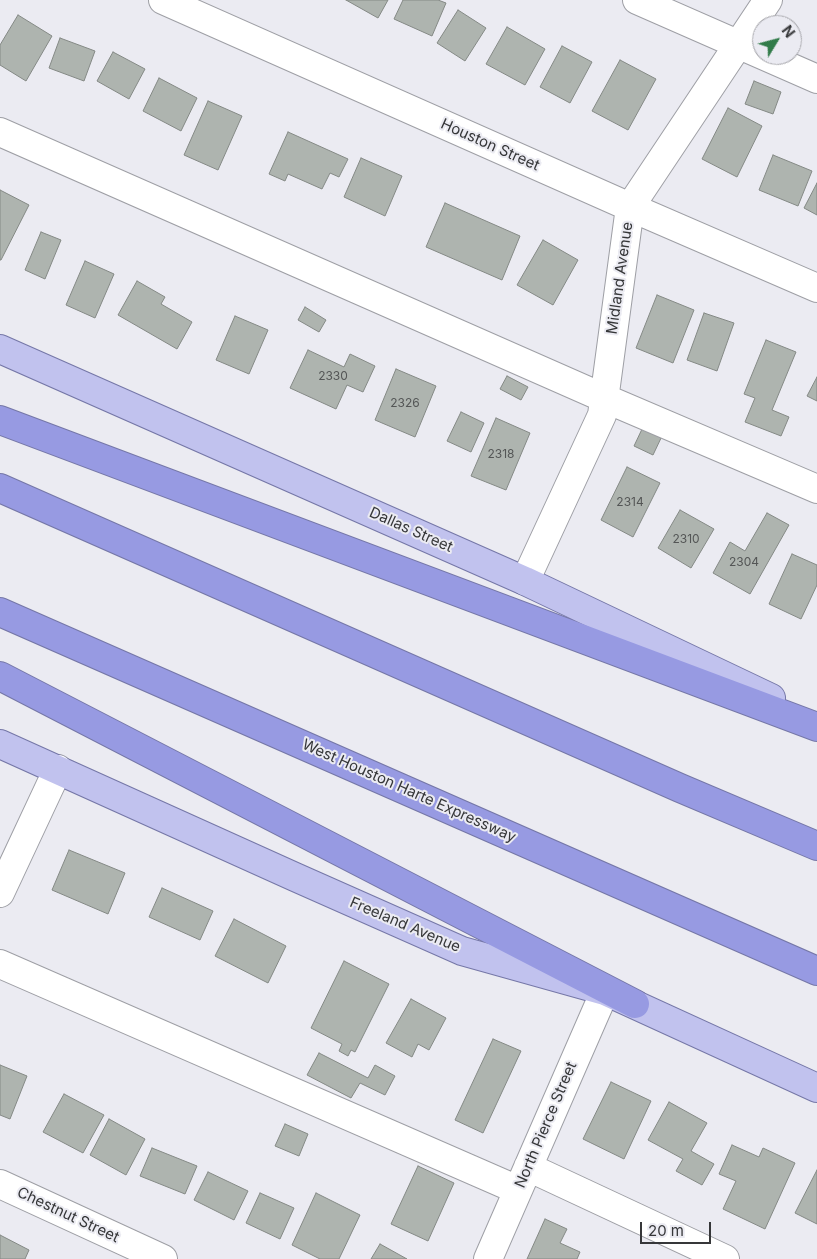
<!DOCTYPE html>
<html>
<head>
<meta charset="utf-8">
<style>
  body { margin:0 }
  #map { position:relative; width:817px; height:1259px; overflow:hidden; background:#ebebf2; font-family:Inter,sans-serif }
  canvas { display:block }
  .north { position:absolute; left:752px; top:15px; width:50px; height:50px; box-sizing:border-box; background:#ebebf2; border:1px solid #a3a3a8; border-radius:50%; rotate:53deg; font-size:14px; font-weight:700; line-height:20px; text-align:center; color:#363739 }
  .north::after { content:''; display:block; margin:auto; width:18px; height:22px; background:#327c4a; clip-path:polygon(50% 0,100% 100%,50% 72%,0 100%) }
  .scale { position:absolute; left:640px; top:1222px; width:71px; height:22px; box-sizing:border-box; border:2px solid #363739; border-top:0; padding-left:6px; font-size:15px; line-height:18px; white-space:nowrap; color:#363739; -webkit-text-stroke:4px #ebebf2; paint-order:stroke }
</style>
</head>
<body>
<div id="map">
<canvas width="817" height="1259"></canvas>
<div class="north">N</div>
<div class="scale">20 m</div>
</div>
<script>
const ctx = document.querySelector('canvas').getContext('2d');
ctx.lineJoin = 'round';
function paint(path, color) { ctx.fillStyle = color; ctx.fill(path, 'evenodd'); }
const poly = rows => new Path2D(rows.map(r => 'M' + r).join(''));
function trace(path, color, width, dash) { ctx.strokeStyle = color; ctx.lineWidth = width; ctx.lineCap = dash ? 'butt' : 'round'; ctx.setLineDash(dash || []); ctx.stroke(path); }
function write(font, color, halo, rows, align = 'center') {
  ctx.font = font + ' Inter,sans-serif'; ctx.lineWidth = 4; ctx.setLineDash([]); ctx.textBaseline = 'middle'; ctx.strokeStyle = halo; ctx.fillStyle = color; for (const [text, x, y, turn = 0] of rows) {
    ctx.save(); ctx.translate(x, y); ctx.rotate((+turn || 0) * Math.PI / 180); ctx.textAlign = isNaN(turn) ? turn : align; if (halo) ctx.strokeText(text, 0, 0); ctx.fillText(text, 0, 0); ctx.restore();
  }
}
const building = poly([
  [346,0,388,0,378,18,346,0],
  [403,0,438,0,446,3,432,36,394,19,403,0],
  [458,10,486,28,465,61,437,43,458,10],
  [18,15,52,36,26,81,0,65,0,45,18,15],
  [507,27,545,49,525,85,486,64,507,27],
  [60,38,95,51,84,81,49,68,60,38],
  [562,46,592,62,570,103,540,87,562,46],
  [113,52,145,69,129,99,97,81,113,52],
  [620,60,656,79,628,130,592,111,620,60],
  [159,78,197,98,181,131,143,111,159,78],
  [754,81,781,92,773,114,745,104,754,81],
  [208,101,242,116,218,170,184,155,208,101],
  [728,108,762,126,737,177,702,159,728,108],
  [288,132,348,159,339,177,330,173,322,189,288,174,285,181,269,174,288,132],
  [773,155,812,171,798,206,759,190,773,155],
  [361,158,402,176,385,216,344,197,361,158],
  [817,183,817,215,804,208,817,183],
  [0,190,29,205,1,260,0,260,0,190],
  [445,203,520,236,502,280,426,247,445,203],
  [41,232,61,240,45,279,25,270,41,232],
  [543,240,578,260,553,305,517,285,543,240],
  [85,261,114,274,95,318,66,305,85,261],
  [137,281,165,297,161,304,192,322,177,349,118,315,137,281],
  [657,295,694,310,673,363,636,348,657,295],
  [305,307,326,320,319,332,298,320,305,307],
  [704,313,734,323,717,371,687,360,704,313],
  [235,316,268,330,249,374,216,360,235,316],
  [766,340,796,352,772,410,789,417,781,436,745,422,755,398,744,394,766,340],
  [308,350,344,367,350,354,375,366,363,392,347,385,336,409,290,388,308,350],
  [396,369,436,386,415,437,375,420,396,369],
  [507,376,528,387,521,400,500,389,507,376],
  [817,377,817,401,807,396,817,377],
  [461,412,484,423,471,452,447,441,461,412],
  [496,418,530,433,506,490,471,476,496,418],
  [643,427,662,436,653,455,634,446,643,427],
  [627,467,660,483,633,537,601,520,627,467],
  [680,510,714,529,691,568,658,548,680,510],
  [767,513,789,525,750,594,713,573,730,542,745,551,767,513],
  [792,554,817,565,817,585,801,619,769,604,792,554],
  [69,850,125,873,108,914,52,890,69,850],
  [162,888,213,911,200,940,149,917,162,888],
  [234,919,286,946,268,983,215,956,234,919],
  [344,961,389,984,355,1052,351,1050,348,1056,339,1051,342,1044,311,1028,344,961],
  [411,999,446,1018,429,1050,418,1044,412,1057,386,1043,411,999],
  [493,1039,521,1051,483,1133,455,1120,493,1039],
  [319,1053,368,1078,375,1065,395,1076,385,1095,360,1083,351,1098,307,1075,319,1053],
  [0,1065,27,1076,10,1119,0,1115,0,1065],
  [611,1082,651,1101,624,1159,583,1139,611,1082],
  [64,1094,104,1115,83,1153,43,1132,64,1094],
  [669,1102,707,1123,691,1151,714,1164,702,1185,676,1171,683,1159,648,1140,669,1102],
  [109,1119,145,1139,126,1175,90,1155,109,1119],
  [285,1124,308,1134,299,1156,275,1146,285,1124],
  [732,1145,759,1157,763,1148,795,1163,765,1229,723,1209,736,1181,719,1174,732,1145],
  [152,1148,197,1166,185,1194,140,1176,152,1148],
  [418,1166,454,1183,428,1241,391,1224,418,1166],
  [817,1170,817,1224,795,1213,817,1170],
  [208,1172,248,1191,234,1220,194,1200,208,1172],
  [260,1193,294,1208,280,1239,246,1223,260,1193],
  [316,1193,360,1215,339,1259,320,1259,292,1245,316,1193],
  [545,1219,567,1229,560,1243,580,1252,577,1259,527,1259,545,1219],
  [0,1235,29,1250,25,1259,0,1259,0,1235],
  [380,1244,407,1259,371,1259,380,1244]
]);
const minor = poly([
  [163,0,630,207,817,288],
  [637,0,817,79],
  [0,132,604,398,817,489],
  [525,581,602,415,630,207,768,0],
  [0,893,58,769],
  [0,964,518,1190],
  [528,1167,725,1259],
  [0,1184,163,1259],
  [488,1259,605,991]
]);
const major = poly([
  [0,349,525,581,771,698],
  [0,744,295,877,462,951,605,991,817,1088]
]);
const highway = poly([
  [0,420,817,727],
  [0,488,680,788,817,846],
  [0,612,817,971],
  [0,676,635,1004]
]);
const numberNames = [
  ["2330",333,376],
  ["2326",405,403],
  ["2318",501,454],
  ["2314",630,502],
  ["2310",686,539],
  ["2304",744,562]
];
const streetNames = [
  ["Houston Street",490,145,24],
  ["Midland Avenue",620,278,-82],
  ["Dallas Street",411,530,24],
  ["West Houston Harte Expressway",409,791,24],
  ["Freeland Avenue",405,925,23],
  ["North Pierce Street",546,1125,-67],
  ["Chestnut Street",68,1215,25]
];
paint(building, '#aeb4af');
trace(building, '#848985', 1);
trace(minor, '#9e9fa5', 30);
trace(major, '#7577a7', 30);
trace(highway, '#7577a7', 30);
trace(minor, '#fff', 28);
trace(major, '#c1c2ee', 28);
trace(highway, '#979ae2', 28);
write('12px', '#545656', null, numberNames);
write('15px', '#363739', '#ebebf2', streetNames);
</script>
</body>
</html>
